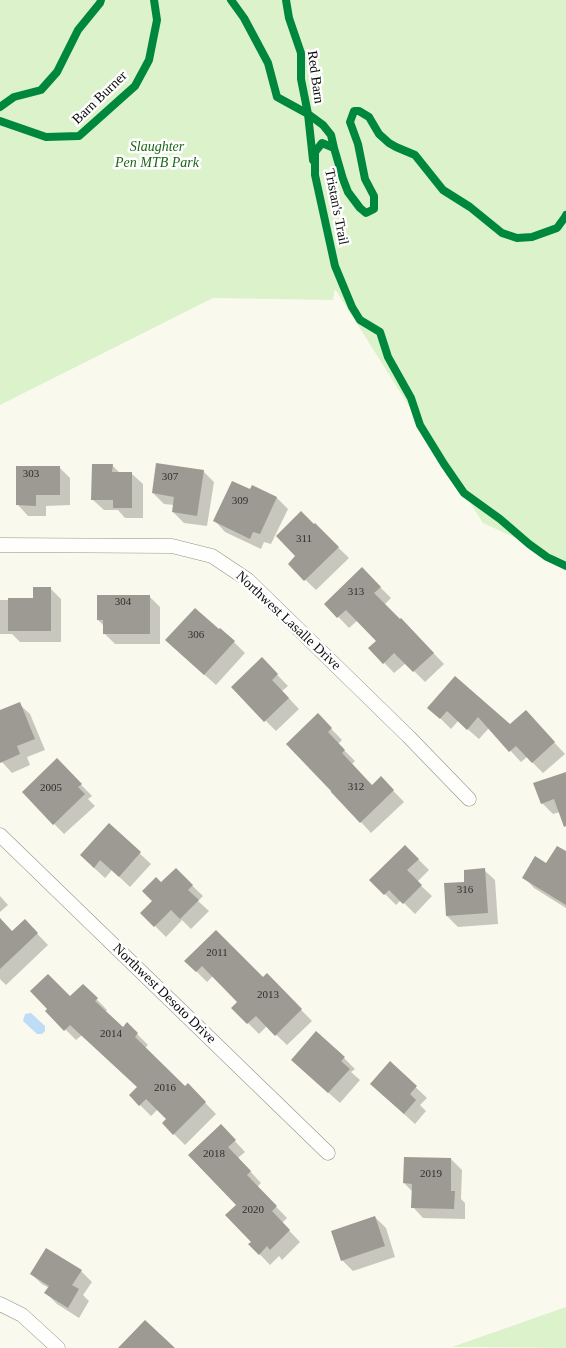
<!DOCTYPE html>
<html>
<head>
<meta charset="utf-8">
<style>
  body { margin:0 }
  canvas { display:block; background:#f9f9ed }
</style>
</head>
<body>
<canvas width="566" height="1348"></canvas>
<script>
const ctx = document.querySelector('canvas').getContext('2d');
ctx.lineJoin = 'round';
function paint(path, color) { ctx.fillStyle = color; ctx.fill(path, 'evenodd'); }
const poly = rows => new Path2D(rows.map(r => 'M' + r).join(''));
function trace(path, color, width, dash) { ctx.strokeStyle = color; ctx.lineWidth = width; ctx.lineCap = dash ? 'butt' : 'round'; ctx.setLineDash(dash || []); ctx.stroke(path); }
function write(font, color, halo, rows, align = 'center') {
  ctx.font = font + ' Georgia,serif'; ctx.lineWidth = 5; ctx.setLineDash([]); ctx.textBaseline = 'middle'; ctx.strokeStyle = halo; ctx.fillStyle = color; for (const [text, x, y, turn = 0] of rows) {
    ctx.save(); ctx.translate(x, y); ctx.rotate((+turn || 0) * Math.PI / 180); ctx.textAlign = isNaN(turn) ? turn : align; if (halo) ctx.strokeText(text, 0, 0); ctx.fillText(text, 0, 0); ctx.restore();
  }
}
const green = poly([
  [0,0,566,0,566,561,483,523,335,289,333,300,213,298,0,405],
  [566,1307,566,1348,452,1347]
]);
const water = poly([
  [31,1013,45,1026,45,1031,42,1034,37,1034,23,1021,25,1014]
]);
const shadow = poly([
  [112,465,121,474,132,474,143,484,143,518,125,518,118,510,104,510,93,500],
  [59,467,70,478,70,505,46,506,46,516,28,516,18,505],
  [203,471,214,482,207,526,184,523,173,512,174,505,164,504,153,493],
  [253,487,277,498,288,509,271,544,264,542,261,549,225,532,215,521],
  [315,525,349,558,316,590,289,564,297,556],
  [362,569,391,598,384,605,411,630,444,664,425,682,406,663,394,673,370,648,378,641,358,620,349,628,326,604],
  [50,588,61,599,61,642,20,642,12,634,0,634,0,600,34,600],
  [149,596,160,607,160,644,115,644,104,633,104,626,98,620],
  [234,642,245,653,216,685,178,651],
  [262,659,288,686,282,691,299,709,276,731,232,687],
  [455,678,510,726,526,712,565,754,543,773,527,757,521,762,489,728,479,739,458,721,451,729,440,718],
  [19,704,30,714,45,750,27,757,30,765,12,773,2,762,0,758,0,712],
  [318,715,342,740,338,744,355,761,352,764,372,786,381,778,404,802,371,833,361,822],
  [57,760,92,796,88,799,95,806,64,834,23,792],
  [566,773,566,824,560,812,553,814,542,803],
  [109,825,151,864,130,887,112,870,105,878,92,866],
  [405,846,429,870,417,882,432,896,415,914,401,900,396,905,371,880],
  [566,853,566,908,534,888,524,877],
  [176,870,203,896,198,901,209,911,191,929,182,920,166,937,142,913,153,901,162,884],
  [484,870,495,880,498,924,458,927,447,916,466,883],
  [0,896,8,905,0,912],
  [0,920,12,933,25,921,48,945,6,985,0,979],
  [186,961,263,979,267,975,312,1021,287,1045,267,1026,259,1034,233,1008,239,1002,213,976,207,982],
  [83,985,107,1010,105,1012,123,1028,127,1024,148,1045,145,1048,185,1088,188,1085,216,1114,185,1145,163,1123,167,1119,158,1109,151,1116,130,1095,138,1087,82,1035,76,1040,47,1011,70,998],
  [344,1058,355,1069,351,1072,360,1080,340,1103,303,1070],
  [390,1063,427,1098,420,1105,426,1111,415,1124,382,1094],
  [221,1126,245,1152,238,1158,261,1183,257,1187,287,1218,282,1223,300,1242,282,1260,279,1256,270,1265,250,1244,253,1242,237,1205],
  [451,1159,462,1170,461,1199,465,1203,465,1219,423,1218,413,1207,413,1192,404,1183],
  [375,1217,386,1228,395,1257,353,1271,342,1260],
  [81,1271,92,1282,83,1295,89,1301,79,1318,57,1304,46,1293,49,1288,42,1284,31,1274]
]);
const building = poly([
  [156,463,204,470,197,516,172,512,174,497,152,493],
  [92,464,113,464,112,472,132,472,132,508,113,508,113,500,91,500],
  [16,466,60,466,60,495,36,495,36,506,16,505],
  [232,481,250,489,252,485,277,497,260,534,253,532,250,539,213,521],
  [301,511,314,524,315,523,339,547,304,581,288,564,295,556,276,536],
  [362,567,381,587,374,593,400,619,401,618,434,653,413,672,394,653,383,664,368,648,376,641,346,610,337,618,324,604],
  [33,587,51,587,51,631,8,631,8,598,33,598],
  [97,595,150,595,150,634,103,634,103,620,97,620],
  [195,608,219,629,220,628,235,641,204,675,165,640],
  [262,657,278,674,272,680,289,698,264,722,231,687],
  [455,676,510,724,526,710,555,742,532,763,516,746,509,752,478,717,467,730,447,711,440,719,427,708],
  [20,702,35,739,17,746,20,754,0,763,0,710],
  [318,713,332,728,328,732,345,750,342,753,372,785,381,776,394,790,360,823,331,792,331,791,286,744],
  [57,758,82,784,78,787,85,794,53,825,22,792],
  [566,772,566,826,564,827,554,799,541,804,533,783],
  [109,823,141,852,119,877,100,860,94,868,80,855],
  [405,845,419,859,407,870,422,885,403,904,389,890,384,895,369,880],
  [557,846,566,851,566,905,522,878,535,856,546,863],
  [176,868,193,885,188,890,199,900,180,919,171,910,154,927,140,913,152,901,142,891,156,877,161,882],
  [485,868,488,913,446,916,444,883,464,882,464,870],
  [0,918,12,931,25,919,38,933,0,969],
  [216,930,263,977,267,973,302,1009,275,1036,256,1016,247,1024,231,1008,237,1002,202,966,196,972,184,961],
  [48,974,70,996,83,984,98,998,95,1001,123,1027,127,1022,138,1033,135,1037,185,1086,188,1083,206,1102,173,1135,162,1123,166,1119,146,1099,139,1106,129,1095,137,1087,70,1025,64,1031,45,1011,47,1009,30,991],
  [316,1031,345,1057,341,1061,350,1069,328,1093,291,1060],
  [390,1061,417,1086,410,1094,416,1100,404,1114,370,1084],
  [221,1124,236,1140,228,1147,251,1171,247,1175,277,1206,272,1211,290,1230,270,1250,267,1246,259,1255,248,1244,251,1242,225,1215,236,1205,188,1155],
  [404,1157,451,1158,451,1191,455,1191,454,1209,411,1208,412,1184,403,1183],
  [375,1216,385,1246,341,1261,331,1231],
  [46,1248,82,1270,72,1285,79,1289,68,1308,44,1293,49,1286,30,1274],
  [145,1320,175,1348,118,1348]
]);
const minor = poly([
  [0,545,172,546,212,556,248,580,409,737,469,799],
  [0,835,328,1153],
  [0,1304,22,1315,58,1348]
]);
const cycleway = poly([
  [231,0,244,18,268,63,277,97,308,114,313,160],
  [286,0,289,18,301,53,301,79,308,114,323,125,331,135,334,148],
  [0,107,14,97,41,90,57,72,78,30,100,3,101,0],
  [0,121,46,137,79,136,135,86,149,60,157,20,154,0],
  [566,215,565,217,557,228,532,237,517,238,502,233,470,207,443,190,415,155,396,147,389,143,379,134,369,117,359,111,354,111,350,122,358,144,365,179,374,196,374,209,366,213,360,208,348,192,343,179,334,148,322,143,315,152,315,175,335,266,352,307,360,320,380,332,388,357,411,398,420,425,444,464,464,493,500,519,529,544,547,557,566,566]
]);
const numberNames = [
  ["303",31,474],
  ["307",170,477],
  ["309",240,501],
  ["311",304,539],
  ["313",356,592],
  ["304",123,602],
  ["306",196,635],
  ["312",356,787],
  ["2005",51,788],
  ["316",465,890],
  ["2011",217,953],
  ["2013",268,995],
  ["2014",111,1034],
  ["2016",165,1088],
  ["2018",214,1154],
  ["2019",431,1174],
  ["2020",253,1210]
];
const streetNames = [
  ["Red Barn",315,77,82],
  ["Barn Burner",100,98,-44],
  ["Tristan's Trail",336,207,79],
  ["Northwest Lasalle Drive",288,621,43],
  ["Northwest Desoto Drive",164,994,44]
];
const parkNames = [
  ["Slaughter",157,147],
  ["Pen MTB Park",157,163]
];
paint(green, '#dcf2ca');
paint(water, '#bfdcf7');
paint(shadow, '#0003');
paint(building, '#9c9a93');
trace(minor, '#92928c', 15);
trace(minor, '#fefefc', 14);
trace(cycleway, '#00873e', 8);
write('11px', '#2e2e2c', null, numberNames);
write('14px', '#0a0a0a', '#fff', streetNames);
write('italic 14px', '#1b6616', '#fff', parkNames);
</script>
</body>
</html>
